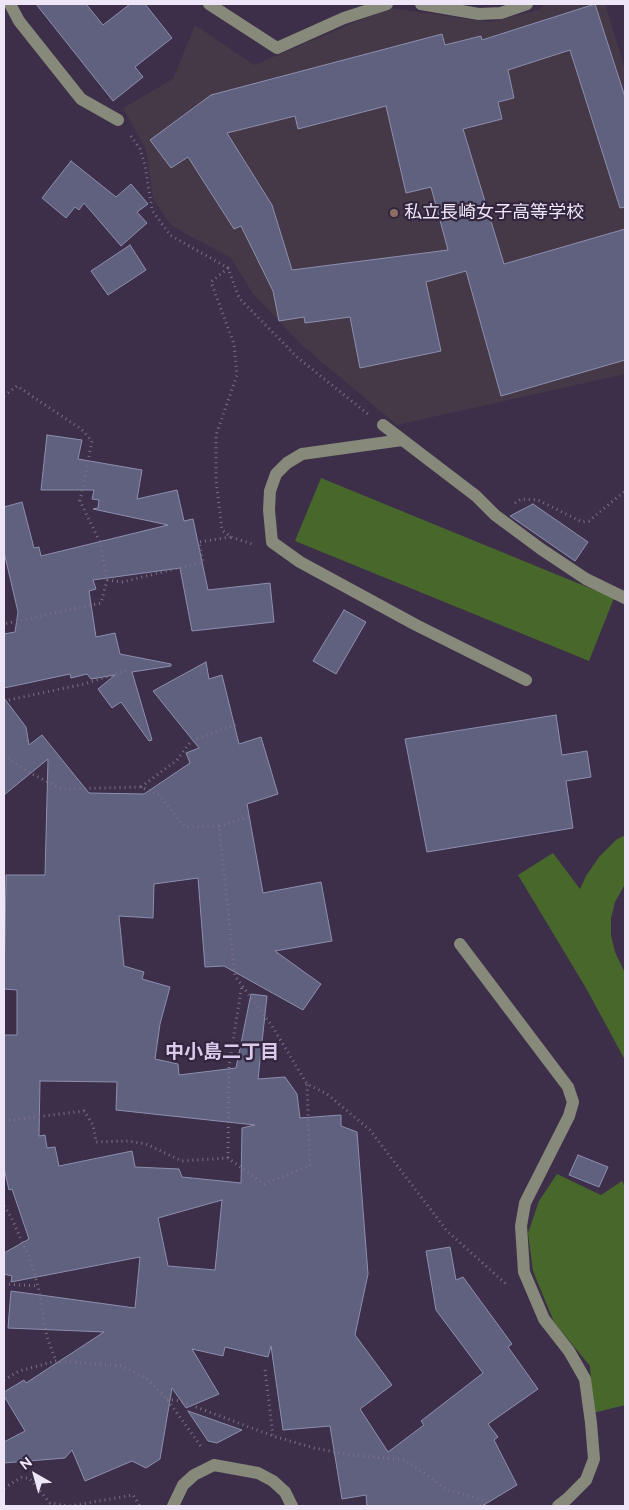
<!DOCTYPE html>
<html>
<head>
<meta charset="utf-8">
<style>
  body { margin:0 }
  #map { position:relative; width:629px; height:1510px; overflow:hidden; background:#3d2f49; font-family:Raleway,sans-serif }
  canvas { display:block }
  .frame { position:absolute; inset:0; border:5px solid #eee6f7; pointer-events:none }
  .north { position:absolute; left:10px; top:1450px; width:50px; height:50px; -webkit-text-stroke:4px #32253e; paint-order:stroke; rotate:322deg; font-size:14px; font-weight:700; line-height:20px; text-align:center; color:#eee6f7 }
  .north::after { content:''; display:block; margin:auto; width:18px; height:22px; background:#eee6f7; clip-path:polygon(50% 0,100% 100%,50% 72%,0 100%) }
</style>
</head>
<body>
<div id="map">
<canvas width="629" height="1510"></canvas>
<div class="frame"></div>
<div class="north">N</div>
</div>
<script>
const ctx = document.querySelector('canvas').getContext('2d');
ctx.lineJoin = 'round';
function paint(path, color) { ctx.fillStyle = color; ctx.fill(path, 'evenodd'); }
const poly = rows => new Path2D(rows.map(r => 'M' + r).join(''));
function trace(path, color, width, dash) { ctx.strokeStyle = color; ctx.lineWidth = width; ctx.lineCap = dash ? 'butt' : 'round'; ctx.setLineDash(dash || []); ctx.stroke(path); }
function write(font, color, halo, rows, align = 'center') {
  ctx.font = font + ' Raleway,"Noto Sans JP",sans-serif'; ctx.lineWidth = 4.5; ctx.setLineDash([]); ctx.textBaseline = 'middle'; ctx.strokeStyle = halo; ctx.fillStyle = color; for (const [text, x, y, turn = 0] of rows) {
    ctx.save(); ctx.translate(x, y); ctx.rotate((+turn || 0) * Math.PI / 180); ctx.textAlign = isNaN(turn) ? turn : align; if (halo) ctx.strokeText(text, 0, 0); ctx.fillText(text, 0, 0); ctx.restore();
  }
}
const education = poly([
  [545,4,605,4,625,69,625,374,397,425,304,347,253,294,231,258,172,226,153,199,146,149,123,108,173,79,195,25,254,65,389,8,491,22,538,10]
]);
const green = poly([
  [321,478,614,598,589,661,295,541],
  [625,835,625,884,615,902,611,918,611,935,615,952,625,973,625,1060,586,988,518,875,553,853,580,889,586,876,599,857,616,840],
  [557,1174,601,1195,622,1181,625,1187,625,1405,593,1413,590,1366,554,1322,533,1271,528,1233,539,1201]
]);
const building = poly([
  [36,4,86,4,103,25,130,4,145,4,172,38,135,67,143,77,113,101,36,4],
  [595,4,625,97,625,207,620,208,570,50,508,70,514,98,498,102,502,119,463,129,504,264,625,229,625,360,501,396,466,271,426,282,441,351,360,368,350,317,305,323,304,317,279,321,273,291,241,226,234,229,188,157,171,168,150,140,211,95,442,34,445,45,481,36,482,40,595,4],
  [386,106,406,193,431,187,448,250,292,270,272,205,227,133,295,116,298,129,386,106],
  [71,161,116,197,131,184,148,204,137,212,147,223,121,246,84,203,79,210,75,207,66,218,42,198,71,161],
  [130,245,146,270,108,295,91,271,130,245],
  [47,435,82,440,78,459,142,470,137,499,177,490,184,521,193,519,208,590,270,583,274,622,192,631,180,568,93,580,96,589,89,591,96,637,115,633,120,654,171,664,171,666,132,672,152,740,149,741,121,702,112,708,98,689,115,675,91,679,87,674,71,678,70,674,4,688,4,634,15,632,18,612,4,552,4,507,22,502,34,548,39,547,41,556,168,525,93,509,98,508,99,500,92,499,94,490,41,490,47,435],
  [533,504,588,542,575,561,510,516,533,504],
  [344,610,366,622,336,674,313,661,344,610],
  [206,662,209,679,222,675,239,744,261,737,278,794,247,804,263,893,321,882,332,941,275,951,321,984,303,1010,224,966,205,967,198,878,154,884,153,918,119,916,124,966,144,972,142,979,170,987,160,1024,155,1059,178,1064,179,1075,236,1068,251,994,267,996,258,1079,285,1077,297,1094,300,1118,341,1115,341,1126,357,1132,368,1274,355,1335,392,1385,360,1409,388,1452,424,1425,421,1421,483,1373,436,1310,426,1251,450,1247,456,1280,463,1277,512,1344,508,1347,538,1389,488,1424,498,1437,494,1440,517,1485,482,1506,367,1506,366,1495,342,1499,330,1426,283,1430,271,1346,268,1357,225,1347,223,1356,192,1349,219,1394,186,1408,172,1388,160,1459,146,1468,132,1461,85,1481,72,1450,65,1458,4,1463,4,1442,25,1431,4,1396,4,1392,24,1380,26,1383,104,1332,8,1328,11,1291,135,1308,140,1257,11,1282,12,1276,4,1274,4,1253,29,1239,12,1189,9,1190,4,1168,4,1035,17,1035,17,990,4,989,6,875,45,875,48,759,4,795,4,698,26,727,29,745,42,735,89,793,144,794,190,763,186,753,199,748,153,691,206,662],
  [40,1081,117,1082,116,1110,255,1125,242,1128,241,1183,182,1177,179,1169,135,1167,132,1151,59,1166,55,1147,47,1148,45,1135,39,1136,40,1081],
  [222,1200,215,1270,168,1266,158,1218,222,1200],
  [556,715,562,755,587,751,591,777,566,781,573,828,427,852,405,739,556,715],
  [578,1155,608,1167,599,1187,569,1175,578,1155],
  [188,1411,242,1430,217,1443,208,1441,188,1411]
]);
const path = poly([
  [131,136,140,149,145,165,152,210,170,235,228,268,239,298,298,358,368,414],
  [228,268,211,282,234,344,237,375,216,435,216,480,222,530,231,537,252,544],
  [4,396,17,386,81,429,92,441,80,501,100,542,107,580,101,603,4,624],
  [515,503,521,499,538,500,582,522,589,521,625,491],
  [107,580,122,582,203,562,199,542,231,537],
  [4,701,84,684,128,670],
  [4,755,26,771,62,789,141,787,159,795,185,827,219,826,235,976,272,1026,307,1084,327,1094,370,1130,447,1231,506,1284],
  [141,787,177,760,191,741,237,724],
  [219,826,251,816],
  [4,1121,84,1111,93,1125,96,1142,128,1141,146,1144,182,1161,228,1158,264,1184,310,1166,307,1084],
  [228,1158,229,1066,242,984],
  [4,1206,11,1217,29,1257,38,1286,47,1337,56,1361],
  [4,1284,38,1286],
  [265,1370,273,1435],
  [4,1380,19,1371,56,1361,122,1366,147,1379,167,1399,202,1448],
  [167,1399,180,1401,273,1436,314,1448,352,1455,405,1460,448,1490,484,1500,489,1506],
  [4,1488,22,1477,30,1479,50,1503,69,1506],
  [70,1506,133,1495,140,1506]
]);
const minor = poly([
  [10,4,19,21,81,99,118,120],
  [209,4,277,48,344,18,387,4],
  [421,4,479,14,501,13,527,4],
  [383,425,476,496,495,515,541,549,586,579,625,598],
  [402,440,302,454,287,463,276,474,270,491,269,510,272,542,300,562,416,625,526,680],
  [460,944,568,1087,573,1102,569,1116,525,1203,521,1226,524,1272,544,1319,569,1351,585,1379,591,1423,594,1459,586,1480,567,1499,558,1506],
  [173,1506,183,1485,194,1475,214,1465,258,1473,273,1481,285,1492,292,1506]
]);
const markers = [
  [394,213,5,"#8d6e63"]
];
const poiNames = [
  ["私立長崎女子高等学校",404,213]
];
const neighbourhoodNames = [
  ["中小島二丁目",222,1052]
];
paint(education, '#453948');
paint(green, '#48672a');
paint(building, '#5f617f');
trace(building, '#8d8faf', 1);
trace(path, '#7b6f86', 3, [1, 4]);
trace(minor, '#87897a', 12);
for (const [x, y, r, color] of markers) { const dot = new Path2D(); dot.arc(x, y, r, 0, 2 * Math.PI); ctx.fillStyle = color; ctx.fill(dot); trace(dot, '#32253e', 2); }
write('18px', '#eee6f7', '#32253e', poiNames, 'left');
write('bold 19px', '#dacaeb', '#32253e', neighbourhoodNames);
</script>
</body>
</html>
